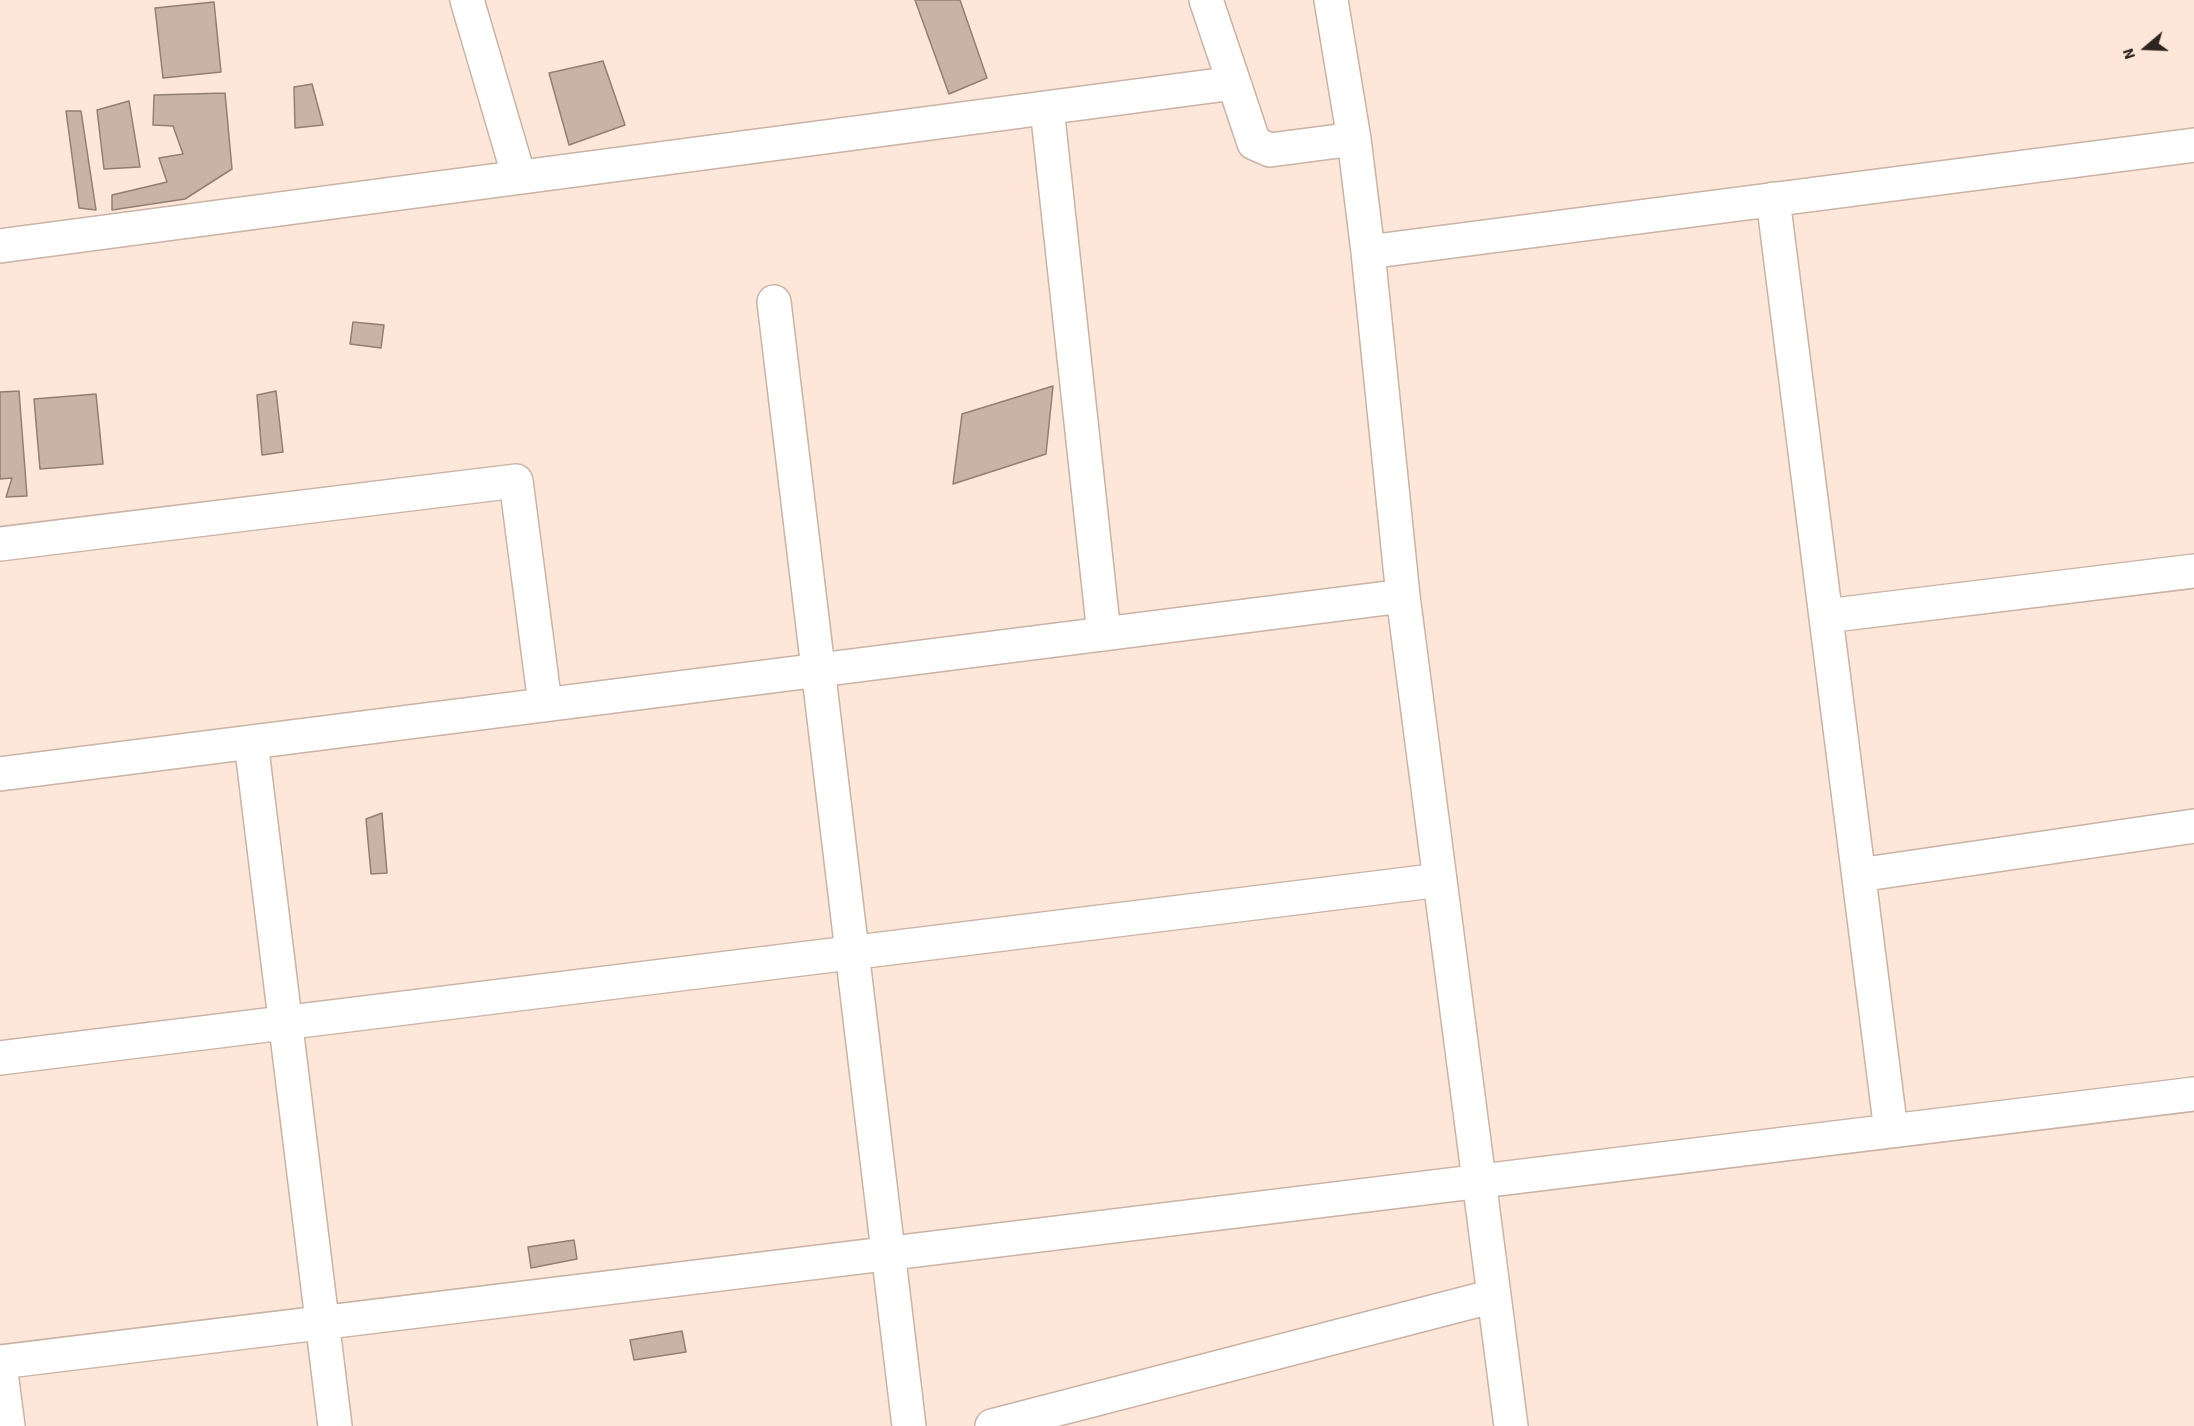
<!DOCTYPE html>
<html>
<head>
<meta charset="utf-8">
<style>
  body { margin:0 }
  #map { position:relative; width:2194px; height:1426px; overflow:hidden; background:#fee7d9; font-family:"Source Sans 3",sans-serif }
  canvas { display:block }
  .north { position:absolute; left:2116px; top:18px; width:60px; height:60px; -webkit-text-stroke:4px #fee7d9; paint-order:stroke; rotate:251deg; font-size:16px; font-weight:700; line-height:24px; text-align:center; color:#2e2520 }
  .north::after { content:''; display:block; margin:auto; width:21px; height:27px; background:#2e2520; clip-path:polygon(50% 0,100% 100%,50% 72%,0 100%) }
</style>
</head>
<body>
<div id="map">
<canvas width="2194" height="1426"></canvas>
<div class="north">N</div>
</div>
<script>
const ctx = document.querySelector('canvas').getContext('2d');
ctx.lineJoin = 'round';
function paint(path, color) { ctx.fillStyle = color; ctx.fill(path, 'evenodd'); }
const poly = rows => new Path2D(rows.map(r => 'M' + r).join(''));
function trace(path, color, width, dash) { ctx.strokeStyle = color; ctx.lineWidth = width; ctx.lineCap = dash ? 'butt' : 'round'; ctx.setLineDash(dash || []); ctx.stroke(path); }
const building = poly([
  [915,0,960,0,987,78,949,94,915,0],
  [214,2,221,72,163,78,155,8,214,2],
  [603,61,625,125,569,145,549,73,603,61],
  [312,84,323,125,295,128,294,87,312,84],
  [225,93,232,169,185,199,112,210,112,195,167,182,159,158,183,154,173,126,153,125,154,95,225,93],
  [129,101,140,167,104,169,97,110,129,101],
  [66,111,81,111,96,210,79,208,66,111],
  [353,322,384,325,381,348,350,344,353,322],
  [1053,386,1046,454,953,484,962,414,1053,386],
  [19,391,27,496,6,497,12,478,0,479,0,392,19,391],
  [276,391,283,452,262,455,257,395,276,391],
  [96,394,103,464,40,469,34,399,96,394],
  [382,813,387,873,371,874,366,819,382,813],
  [574,1240,577,1259,531,1268,528,1247,574,1240],
  [682,1331,686,1352,634,1360,630,1340,682,1331]
]);
const street = poly([
  [467,0,519,177],
  [1206,0,1234,83],
  [1331,0,1354,139,1368,252,1403,596,1511,1426],
  [1047,108,1104,634],
  [1773,199,1891,1131],
  [0,246,1234,83,1254,143,1270,150,1354,139],
  [1368,252,2194,145],
  [774,302,909,1426],
  [0,544,516,481,545,704],
  [1826,616,2194,571],
  [251,742,335,1426],
  [0,774,1403,596],
  [1859,875,2194,826],
  [0,1058,1440,880],
  [0,1362,2194,1094],
  [0,1365,8,1426],
  [992,1426,1494,1296]
]);
paint(building, '#c9b3a5');
trace(building, '#937f72', 1.5);
trace(street, '#c9b3a5', 36);
trace(street, '#fff', 33);
</script>
</body>
</html>
